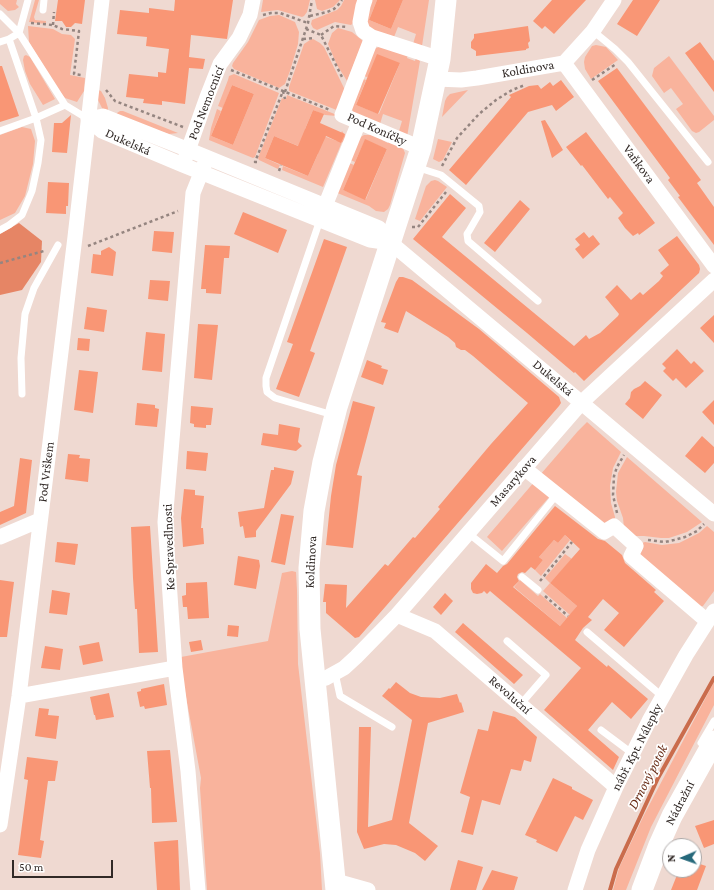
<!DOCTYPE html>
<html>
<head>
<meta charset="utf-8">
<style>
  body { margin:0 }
  #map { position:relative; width:714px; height:890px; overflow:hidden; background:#efd9d1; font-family:"Crimson Pro",serif }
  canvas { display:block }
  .north { position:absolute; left:662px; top:838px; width:40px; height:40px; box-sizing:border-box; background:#fff; border:1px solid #ada9a8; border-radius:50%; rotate:268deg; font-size:11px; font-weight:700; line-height:16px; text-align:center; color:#312926 }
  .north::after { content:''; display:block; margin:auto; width:14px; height:18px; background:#26697b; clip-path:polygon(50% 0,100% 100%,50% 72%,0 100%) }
  .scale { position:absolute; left:12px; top:860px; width:101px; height:18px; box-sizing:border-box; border:2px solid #312926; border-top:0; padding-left:5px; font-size:12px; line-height:14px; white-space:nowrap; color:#312926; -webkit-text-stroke:3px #fff; paint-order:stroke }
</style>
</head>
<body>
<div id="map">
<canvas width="714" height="890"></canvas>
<div class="north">N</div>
<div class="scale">50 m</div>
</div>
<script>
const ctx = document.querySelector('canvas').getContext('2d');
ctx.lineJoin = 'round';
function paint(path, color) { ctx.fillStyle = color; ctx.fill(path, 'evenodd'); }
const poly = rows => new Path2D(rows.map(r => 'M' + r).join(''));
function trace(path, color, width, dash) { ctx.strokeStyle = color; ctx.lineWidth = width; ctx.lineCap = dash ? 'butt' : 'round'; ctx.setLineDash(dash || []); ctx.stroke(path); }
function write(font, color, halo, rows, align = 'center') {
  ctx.font = font + ' "Crimson Pro",serif'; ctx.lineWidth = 3.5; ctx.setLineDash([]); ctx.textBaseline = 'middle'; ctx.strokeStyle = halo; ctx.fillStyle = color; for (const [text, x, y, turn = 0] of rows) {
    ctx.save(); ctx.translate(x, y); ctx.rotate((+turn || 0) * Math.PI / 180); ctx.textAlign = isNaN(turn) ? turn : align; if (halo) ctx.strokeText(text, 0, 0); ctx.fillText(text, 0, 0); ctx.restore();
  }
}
const green = poly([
  [0,0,17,0,16,4,19,7,15,10,8,11,0,4],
  [35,0,39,0,34,17,35,20,46,21,46,24,29,22],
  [263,0,310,0,307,12,304,16,302,17,278,10,261,12],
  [315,0,340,0,333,7,322,11,317,9],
  [344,0,361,0,354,22,351,25,335,22,317,30,313,28,311,24,312,20,337,10,341,6],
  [369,0,377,0,369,20,391,29,403,0,429,0,422,46,413,44,416,34,398,27,394,37,369,30,364,14],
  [279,15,295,22,299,32,298,44,290,71,285,84,279,88,234,69,232,66,233,63,248,42,259,20,270,16],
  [28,26,53,29,62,34,71,35,75,39,70,75,85,78,84,91,77,102,65,98,59,91,29,42],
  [338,28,352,32,363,41,347,81,337,65,328,44,332,33],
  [313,39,320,43,324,47,344,88,345,91,339,111,289,91,289,87,304,44,310,40],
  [596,45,606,47,618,60,591,79,585,69,584,62,585,57,592,46],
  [381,46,408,55,407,58,415,61,416,58,420,61,407,137,399,131,402,121,383,114,380,124,354,114,352,109,360,78,366,80,356,105,379,114,400,63,367,77,361,75,374,49],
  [26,55,30,57,55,99,43,105,30,84,25,71,23,60,24,56],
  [669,56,714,116,714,120,699,132,696,133,692,131,676,109,683,104,671,88,664,93,652,76,654,68],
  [234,74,279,93,255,157,253,158,209,140,211,128,217,109,221,111,211,136,233,145,254,94,232,85,223,108,218,106,228,80,229,76],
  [96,89,101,91,105,98,108,108,107,114,102,108,98,100],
  [468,90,442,117,445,101,447,97,450,94],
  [287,95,337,115,337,116,325,115,313,110,305,129,337,141,342,131,347,138,347,144,342,142,323,187,282,170,283,166,308,176,318,154,274,136,265,158,280,165,278,169,259,160,258,158,282,98,284,99,286,99],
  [120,111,123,111,178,133,169,134,114,118,117,113],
  [22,127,31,129,35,141,33,164,25,196,15,213,0,220,0,135],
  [364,135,375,135,383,137,382,140,388,143,389,140,402,146,405,153,390,205,388,209,384,212,376,211,369,206,335,192,347,162,354,165,343,190,366,199,387,149,365,140,355,162,348,159,359,138],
  [438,139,452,142,443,160,439,162,433,159],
  [435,180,438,181,447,187,420,221,415,219,426,186,431,181],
  [587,422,621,452,613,468,610,486,611,503,615,517,615,522,604,525,540,475,578,431],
  [627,457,702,522,687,532,669,538,661,538,644,536,635,536,624,528,623,518,617,501,616,492,618,473],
  [535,481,551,495,502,551,487,537],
  [707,526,714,532,714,591,703,606,698,608,641,556,639,550,642,543,645,542,662,545,679,543,699,533],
  [565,535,570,540,541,576,535,570,543,560,539,557,554,540,558,543],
  [565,554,572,559,550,583,577,606,570,615,543,591,550,583,545,578],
  [292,571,296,572,297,590,298,664,320,853,322,890,207,890,200,788,201,778,181,670,181,657,268,641,282,573],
  [520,580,538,596,540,594,567,618,560,626,514,587],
  [714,682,714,705,651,827,626,890,613,890,619,868,644,815]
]);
const forest = poly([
  [19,223,42,241,41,262,22,290,0,295,0,234]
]);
const stream = poly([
  [610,890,616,869,658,778,714,678]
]);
const building = poly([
  [58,0,85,0,82,24,75,23,71,27,66,27,62,21,55,21],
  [175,0,233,0,227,39,191,35,189,57,205,59,203,69,189,68,185,104,162,101,162,105,143,103,144,99,126,97,129,74,158,77,158,72,166,73,169,49,146,46,147,37,117,34,120,10,149,13,149,8,174,11],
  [377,0,403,0,391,29,369,20],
  [552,0,586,0,554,34,545,26,542,29,533,21],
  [633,0,660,0,637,36,617,24],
  [528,26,530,41,528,43,529,48,526,49,526,50,476,56,476,51,471,48,471,42,474,38,474,34],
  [700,42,714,61,714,92,685,53],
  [377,54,400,63,378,114,356,105],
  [0,66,2,66,19,116,0,122],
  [617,68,701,180,697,183,714,207,714,245,678,197,680,196,668,180,670,178,598,81],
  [561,80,574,97,556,111,552,105,528,112,466,185,449,170,511,97,509,95,529,86,538,85,541,89,550,82,553,86],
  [232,85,254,94,233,145,211,136],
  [313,110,324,114,320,123,345,134,341,143,326,136,308,176,265,158,274,136,298,146],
  [71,115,67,153,52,152,54,123,62,123],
  [545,120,563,150,552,158,541,121],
  [586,132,655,223,639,235,638,233,633,236,625,228,618,218,623,213,610,197,608,199,582,165,581,166,566,147],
  [365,139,387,149,365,200,343,190],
  [48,182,69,183,68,206,66,206,66,214,46,213],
  [450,194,466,208,442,237,574,346,586,335,589,339,600,333,618,316,619,314,605,297,617,285,631,300,640,292,643,295,659,281,663,276,660,273,669,265,658,250,677,236,699,265,700,269,699,273,584,381,575,372,574,373,527,333,413,239],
  [520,200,530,209,495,252,484,243],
  [243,212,287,230,278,253,234,234],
  [154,231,174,232,172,253,152,251],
  [584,232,589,238,593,235,600,244,583,259,575,249,580,245,575,239],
  [324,239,347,247,310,351,315,353,299,397,276,389,293,344,287,342],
  [205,245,230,246,229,258,224,258,221,294,206,293,206,289,201,289],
  [109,247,116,252,113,276,91,273,93,254,101,255,101,251],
  [399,277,403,277,412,280,479,329,559,397,561,403,559,406,386,606,359,637,355,638,326,613,326,602,323,602,325,584,347,585,346,608,385,564,388,566,413,537,415,538,440,509,438,507,491,444,528,403,473,356,465,350,461,350,456,347,455,343,448,337,406,311,398,333,384,328,386,323,381,322,396,282],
  [150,280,170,281,168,301,148,299],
  [87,307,107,310,104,332,84,329],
  [714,315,714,343,700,328],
  [198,324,218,325,212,380,194,378],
  [146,332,165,334,162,372,142,370],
  [78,338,90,339,89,351,77,350],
  [677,349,691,364,694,361,704,371,686,388,676,378,673,381,663,371,666,368,662,364],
  [367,360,382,366,381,368,388,370,383,385,361,377],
  [79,370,98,372,93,413,74,410],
  [645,381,662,395,643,419,625,404,630,398,631,392,634,389,640,386],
  [714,400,714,425,702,412],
  [353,401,375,407,357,475,362,476,353,548,326,545,331,496,336,465],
  [137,403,155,405,155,408,159,409,157,427,135,425],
  [191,406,213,408,211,425,206,425,206,428,194,427,194,424,190,423],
  [279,424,300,428,298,442,302,446,296,451,261,445,263,433,278,435],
  [702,436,714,447,714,463,705,473,685,456],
  [187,451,208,453,206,471,186,469],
  [68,454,80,455,79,458,90,459,88,482,65,479],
  [20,458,32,460,26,513,0,525,0,512,14,506],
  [274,467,294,471,291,484,256,531,256,537,245,538,243,526,240,527,238,512,264,508,271,470,274,470],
  [184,489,195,490,195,495,204,496,201,528,203,528,204,544,183,547,181,518],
  [555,506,598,539,605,541,622,555,625,563,656,590,654,592,664,601,624,647,604,630,619,613,603,599,588,617,592,620,583,628,575,640,607,667,608,665,648,699,631,719,612,702,588,730,619,757,613,770,544,710,581,668,490,591,487,594,484,591,482,593,477,594,473,593,471,589,471,583,486,564,497,573,503,566,507,564],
  [565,535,580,549,550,583,577,606,560,626,513,587,519,581,517,577,518,574,522,572,525,573,531,567,535,570,543,560,539,557,554,540,558,543],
  [281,514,294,516,285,565,271,562],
  [150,526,158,652,139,653,137,609,135,609,133,578,131,527],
  [57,542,78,544,75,565,55,562],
  [238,556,259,560,260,566,256,589,234,585],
  [0,580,14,582,7,637,0,637],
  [207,582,209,618,188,619,187,607,183,607,182,596,186,595,186,583],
  [52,590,70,593,67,615,49,613],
  [445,593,453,601,441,615,433,607],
  [463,623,523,675,514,684,455,632],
  [228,625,239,626,238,637,227,636],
  [201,640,203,650,191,652,189,642],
  [99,642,103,661,83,665,79,646],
  [45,646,63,649,60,670,41,668],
  [396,682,410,693,421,697,440,698,457,694,460,703,461,702,464,712,428,723,409,823,438,846,425,861,415,853,396,845,384,844,364,849,357,832,359,727,371,727,368,827,392,820,412,720,382,696,389,688,390,689],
  [164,684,167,705,145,709,144,706,140,707,137,692,141,691,141,689],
  [109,693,114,717,96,720,95,715,94,715,90,697],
  [39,708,49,709,48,715,59,716,56,739,35,736],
  [493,711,515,717,537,737,531,762,524,760,521,771,511,769,500,805,482,800,473,835,461,832,470,797,460,793,478,729,488,731],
  [170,750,177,822,152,823,151,788,150,788,147,751],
  [27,757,58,761,55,781,48,781,40,840,44,841,41,858,18,855,28,780,24,779],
  [553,778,572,787,572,789,593,800,583,820,575,816,557,852,536,842,537,840,525,835],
  [714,820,714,844,704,848,695,826],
  [178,840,180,890,157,890,154,842],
  [458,860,483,867,476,890,450,890],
  [694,862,706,866,697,890,671,890,679,870,694,870],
  [492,870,518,877,514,890,482,890]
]);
const path = poly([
  [263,15,271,13,280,13,308,23],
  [310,16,327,12,334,9,339,4,342,0],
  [31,23,53,25,62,29,79,31,74,74,81,75],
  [53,25,54,12],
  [306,29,321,35,342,77],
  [321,35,334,26,347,27],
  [303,39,314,38],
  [231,70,330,110],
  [592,80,616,64],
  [106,90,115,101,183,127],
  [283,91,285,99],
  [285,92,308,23,312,0],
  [257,162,255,162,283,91],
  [442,166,457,138,479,114,496,100,512,90,525,85],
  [279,171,281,165],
  [412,227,418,227,446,192],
  [88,246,178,211],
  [0,263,44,251],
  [617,513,613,495,614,476,617,467,624,455],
  [648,540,665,542,674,540,685,537,697,531,704,524],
  [540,581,572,542],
  [545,596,568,616]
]);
const lane = poly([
  [28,0,19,33,65,105],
  [43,10,44,0],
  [0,14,19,33,9,39,36,118,65,105,88,119],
  [593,31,615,49,628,62,708,162],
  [0,42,9,39],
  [0,131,36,118,41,140,38,163,32,191,22,215,9,225,0,230],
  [416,167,441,175,479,206,480,212,469,231,467,234,468,241,538,301],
  [320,220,266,378,266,386,267,392,275,398,333,415],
  [22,394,21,358,25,314,34,288,58,245],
  [468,533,503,561,557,494],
  [522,577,538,590],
  [587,632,663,697],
  [507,641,546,675,520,705],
  [335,673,340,696,392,727],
  [601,730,633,754],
  [701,743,714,721]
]);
const street = poly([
  [365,0,363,6,360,22,363,31,372,37,342,115,421,148],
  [372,37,440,59],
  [564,63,714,266],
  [436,79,461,80,477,78,564,63,593,31,614,0],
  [88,119,103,116,189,150,379,228,391,243,714,514],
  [88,119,102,131,183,165,370,240,391,243],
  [185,159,207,97,220,64,239,38,250,15,253,0],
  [325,206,359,122],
  [524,468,604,532,614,526,636,546,631,556,707,621],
  [0,537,40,520],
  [397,615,435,631,616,787],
  [315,681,326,678,344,668,356,657,397,615,582,402,714,280],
  [19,696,175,668],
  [0,825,19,696,75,237,102,0],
  [336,881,368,890],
  [198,890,188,771,175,668,165,522,193,193,207,158],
  [575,890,588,850,616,787,649,721,686,655,714,611]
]);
const secondary = poly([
  [336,890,310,629,309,568,314,511,323,462,337,407,421,148,440,59,446,0],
  [642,890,659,845,672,816,714,741]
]);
const streetNames = [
  ["Koldinova",528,69,-10],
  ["Pod Nemocnicí",206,103,-69],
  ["Pod Koníčky",377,129,24],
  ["Dukelská",128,142,24],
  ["Vaňkova",639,164,54],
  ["Dukelská",553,378,40],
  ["Pod Vrškem",46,472,-83],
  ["Masarykova",513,481,-49],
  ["Ke Spravedlnosti",169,547,-92],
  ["Koldinova",311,562,-87],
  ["Revoluční",510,695,41],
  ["nábř. Kpt. Nálepky",637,747,-63],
  ["Nádražní",680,803,-62]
];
const waterNames = [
  ["Drnový potok",648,777,-63]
];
paint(green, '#f9b39c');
paint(forest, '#e68565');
trace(stream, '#ca6c4c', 4);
paint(building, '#f99675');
trace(path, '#958580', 2.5, [3, 3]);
trace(lane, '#fff', 7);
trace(street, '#fff', 15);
trace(secondary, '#fff', 21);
write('13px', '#312926', '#fff', streetNames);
write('italic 14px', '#682b15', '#fff', waterNames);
</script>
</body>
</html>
